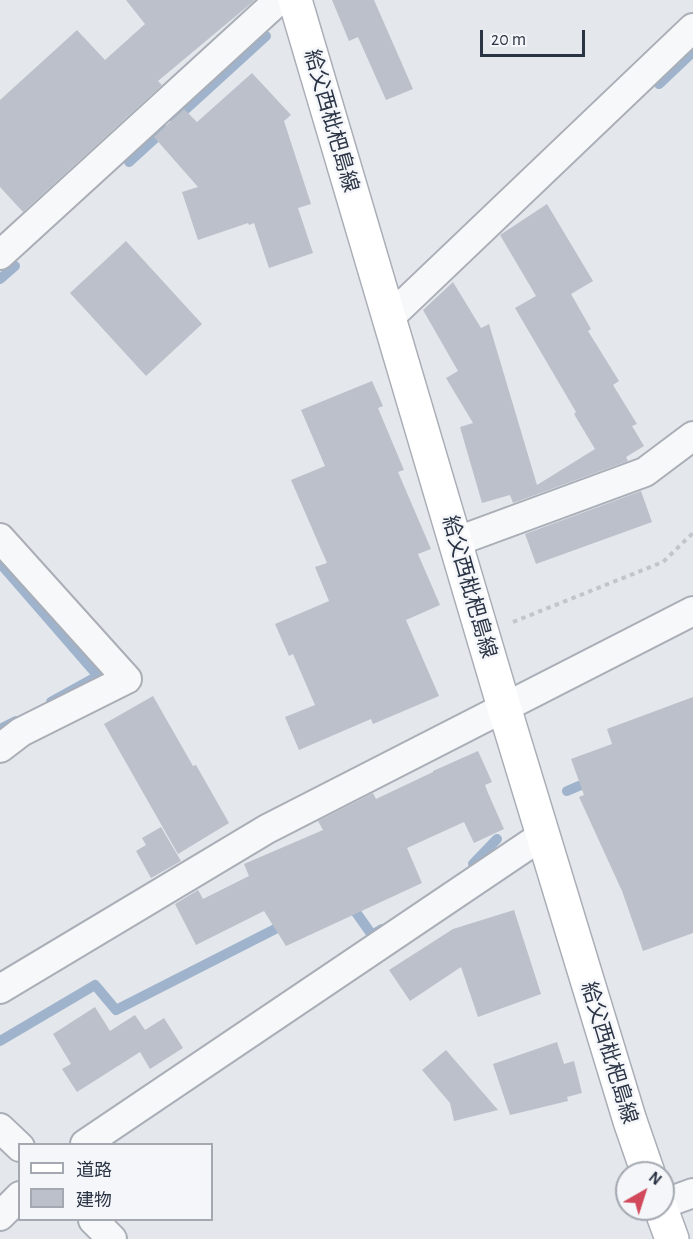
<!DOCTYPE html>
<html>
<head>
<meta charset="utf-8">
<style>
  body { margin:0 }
  #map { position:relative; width:693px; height:1239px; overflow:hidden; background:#e4e7ec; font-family:"Alegreya Sans","Noto Sans JP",sans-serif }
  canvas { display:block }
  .legend { position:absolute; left:18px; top:1143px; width:195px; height:78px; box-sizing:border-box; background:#f4f6f9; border:2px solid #a4a8b1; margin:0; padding:8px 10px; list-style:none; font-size:18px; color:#2b3445 }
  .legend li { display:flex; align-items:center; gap:12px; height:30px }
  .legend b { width:30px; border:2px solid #a4a8b1 }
  .north { position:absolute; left:615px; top:1161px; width:60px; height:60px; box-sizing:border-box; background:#f4f6f9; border:2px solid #a4a8b1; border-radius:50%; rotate:39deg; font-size:16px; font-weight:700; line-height:24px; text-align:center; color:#2b3445 }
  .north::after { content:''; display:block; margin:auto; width:21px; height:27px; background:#d1495b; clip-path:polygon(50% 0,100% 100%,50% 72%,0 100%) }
  .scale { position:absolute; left:480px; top:30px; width:105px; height:27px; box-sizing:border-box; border:3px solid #2b3445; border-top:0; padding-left:8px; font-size:18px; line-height:21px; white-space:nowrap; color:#2b3445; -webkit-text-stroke:4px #f4f6f9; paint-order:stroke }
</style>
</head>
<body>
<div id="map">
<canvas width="693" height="1239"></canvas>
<ul class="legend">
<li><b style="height:8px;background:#fff"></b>道路</li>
<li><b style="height:16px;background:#bbc0ca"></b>建物</li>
</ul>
<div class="north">N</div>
<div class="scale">20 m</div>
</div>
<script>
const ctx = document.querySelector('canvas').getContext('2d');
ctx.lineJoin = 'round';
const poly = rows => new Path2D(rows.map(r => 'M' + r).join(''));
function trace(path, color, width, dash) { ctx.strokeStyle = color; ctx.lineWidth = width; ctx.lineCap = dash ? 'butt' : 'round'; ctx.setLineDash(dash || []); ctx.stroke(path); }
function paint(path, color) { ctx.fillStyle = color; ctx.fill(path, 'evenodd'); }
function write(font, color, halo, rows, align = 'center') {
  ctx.font = font + ' "Alegreya Sans","Noto Sans JP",sans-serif'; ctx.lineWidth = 5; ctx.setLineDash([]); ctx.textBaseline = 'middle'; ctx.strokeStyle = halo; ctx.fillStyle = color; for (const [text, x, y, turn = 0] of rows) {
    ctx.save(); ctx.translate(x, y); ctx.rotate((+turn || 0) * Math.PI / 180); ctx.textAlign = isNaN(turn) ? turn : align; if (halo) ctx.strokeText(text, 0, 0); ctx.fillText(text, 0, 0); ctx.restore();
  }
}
const stream = poly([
  [659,84,693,52],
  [175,119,266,36],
  [129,162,164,130],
  [0,279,15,266],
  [0,563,98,676,51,702],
  [0,729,16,721],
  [567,791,593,780],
  [473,864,497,839],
  [348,901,372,935,382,929],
  [0,1041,95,985,116,1010,287,923]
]);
const building = poly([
  [126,0,255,0,158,81,162,85,23,212,0,187,0,100,77,30,105,60,145,24],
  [332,0,374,0,413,89,386,100,358,37,349,41],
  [252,73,291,115,284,121,311,204,298,208,313,253,269,268,254,223,249,225,248,223,198,240,182,192,198,187,154,137,184,109,197,122],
  [547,204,593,281,571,294,591,329,588,331,619,381,613,385,637,424,632,426,644,446,626,457,628,461,513,503,510,495,482,503,460,427,473,423,446,378,458,371,423,310,453,282,481,328,489,324,537,485,595,449,574,414,576,412,515,308,536,296,500,235],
  [126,241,202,324,146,376,70,293],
  [372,381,383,406,378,408,404,470,398,472,431,549,418,554,440,605,406,620,439,696,373,724,371,719,299,750,285,717,315,705,293,654,289,656,275,624,329,601,315,567,327,563,291,480,325,466,301,410],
  [641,491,652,522,536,564,525,534],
  [153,696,193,766,196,765,229,823,178,854,104,724],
  [693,697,693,933,643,951,622,891,579,797,584,795,571,759,612,744,607,729],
  [478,751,492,782,485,785,488,793,504,829,474,843,464,822,407,848,422,883,286,946,264,911,196,945,175,904,198,890,203,899,249,876,244,864,323,830,318,821,373,793,376,799,433,772,433,771],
  [161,827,181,861,151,878,136,851,146,845,142,838],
  [514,910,541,994,478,1017,461,967,410,1001,389,970,453,929],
  [95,1007,110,1031,135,1015,145,1030,164,1018,183,1048,150,1069,140,1052,77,1092,62,1069,71,1064,53,1034],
  [557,1042,564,1064,574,1061,582,1093,567,1097,568,1101,510,1115,493,1064],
  [446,1050,498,1110,454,1121,450,1103,422,1070]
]);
const path = poly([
  [513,622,663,562,693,533]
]);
const minor = poly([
  [0,255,279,0],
  [389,318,693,28],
  [0,538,127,679,21,732,0,748],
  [455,542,645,472,693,436],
  [0,989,267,829,693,611],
  [0,1128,20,1147],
  [85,1144,543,835],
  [663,1204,693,1193],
  [0,1216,20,1196],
  [93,1220,112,1239]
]);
const secondary = poly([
  [295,0,504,707,630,1121,648,1173],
  [661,1209,672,1239]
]);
const streetNames = [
  ["給父西枇杷島線",331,121,74],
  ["給父西枇杷島線",469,587,74],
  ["給父西枇杷島線",609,1053,73]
];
trace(stream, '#9fb4cc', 10);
paint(building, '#bbc0ca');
trace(minor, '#a9aeb7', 32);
trace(secondary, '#a9aeb7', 36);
trace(path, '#c2c5cb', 4, [4.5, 4.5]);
trace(minor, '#f7f8fa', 28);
trace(secondary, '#fff', 33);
write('21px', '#2b3445', '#f4f6f9', streetNames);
</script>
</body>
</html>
